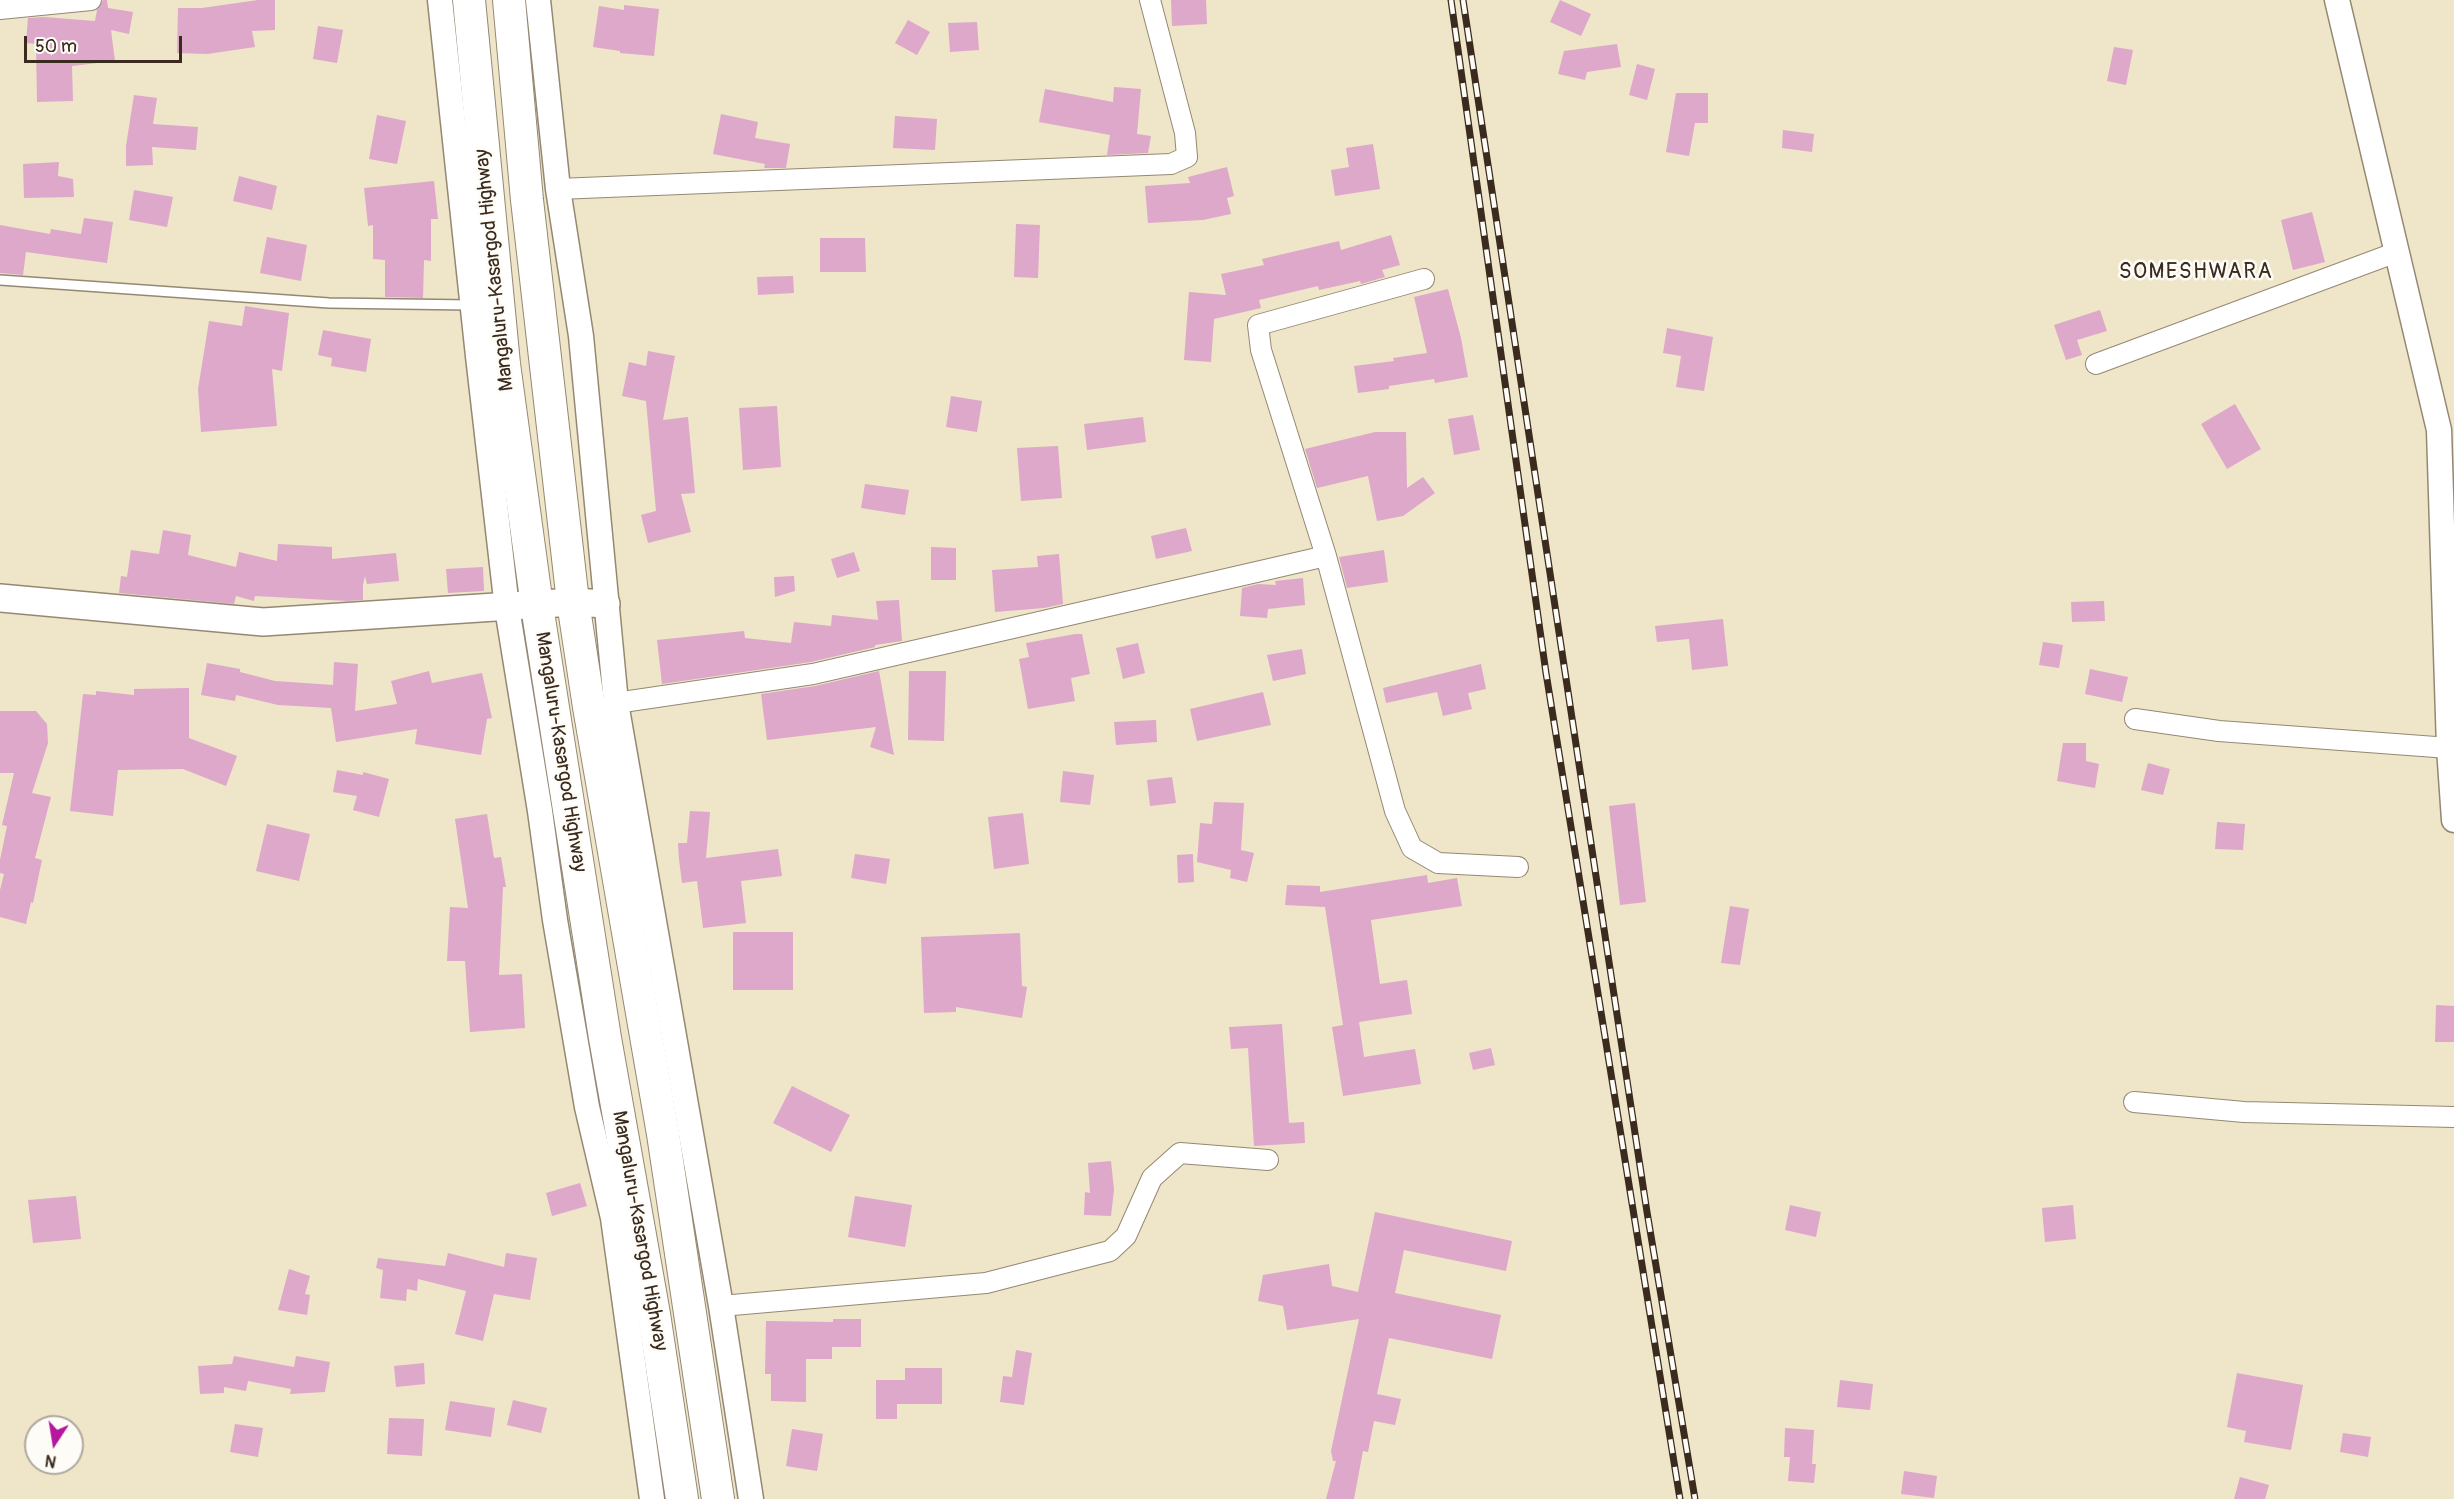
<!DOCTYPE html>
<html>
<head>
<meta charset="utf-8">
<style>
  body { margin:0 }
  #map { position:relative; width:2454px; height:1499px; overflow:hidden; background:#efe5c8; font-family:Pangolin,sans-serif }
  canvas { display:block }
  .north { position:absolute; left:24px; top:1415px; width:60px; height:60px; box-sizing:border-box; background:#fdfcf7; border:2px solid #afa8a0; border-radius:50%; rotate:192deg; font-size:16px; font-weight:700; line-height:24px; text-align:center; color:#3b2a1e }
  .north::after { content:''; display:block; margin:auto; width:21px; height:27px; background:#b5179e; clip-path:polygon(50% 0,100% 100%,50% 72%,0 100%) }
  .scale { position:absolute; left:24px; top:36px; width:158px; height:27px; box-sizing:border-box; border:3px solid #3b2a1e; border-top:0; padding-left:8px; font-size:18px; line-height:21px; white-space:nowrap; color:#3b2a1e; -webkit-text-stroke:4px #fdfcf7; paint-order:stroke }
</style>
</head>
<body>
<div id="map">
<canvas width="2454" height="1499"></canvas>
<div class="north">N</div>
<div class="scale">50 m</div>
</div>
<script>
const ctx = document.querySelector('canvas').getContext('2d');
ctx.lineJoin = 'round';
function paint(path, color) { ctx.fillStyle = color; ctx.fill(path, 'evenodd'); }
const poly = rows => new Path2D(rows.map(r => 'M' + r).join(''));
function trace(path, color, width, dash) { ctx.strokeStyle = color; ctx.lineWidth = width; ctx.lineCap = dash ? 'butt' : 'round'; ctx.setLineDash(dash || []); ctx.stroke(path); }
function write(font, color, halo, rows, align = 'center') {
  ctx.font = font + ' Pangolin,sans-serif'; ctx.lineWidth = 5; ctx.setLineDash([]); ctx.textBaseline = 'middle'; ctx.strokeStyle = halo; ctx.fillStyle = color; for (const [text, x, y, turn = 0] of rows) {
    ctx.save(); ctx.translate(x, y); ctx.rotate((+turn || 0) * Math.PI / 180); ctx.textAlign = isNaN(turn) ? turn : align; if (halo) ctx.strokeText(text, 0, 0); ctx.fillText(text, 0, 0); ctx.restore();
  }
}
const building = poly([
  [103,0,107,0,108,8,133,12,129,34,111,30,115,61,72,66,73,101,37,102,36,44,26,43,28,18,44,17,95,21,97,10],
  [258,0,275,0,275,30,252,31,255,47,207,54,177,53,178,8,202,8],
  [1171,0,1206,0,1207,24,1172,26],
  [1560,0,1591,14,1581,36,1550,22],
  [624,5,659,9,654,56,620,53,620,51,593,47,599,6,624,10],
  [908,20,930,32,917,55,895,43],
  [977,22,979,50,950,52,948,23],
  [318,26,343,30,337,63,313,59],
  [1617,44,1621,67,1587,72,1585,80,1558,74,1564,51],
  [2114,47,2133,50,2126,85,2107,81],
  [1637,64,1655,69,1647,100,1629,95],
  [1114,87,1141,89,1137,134,1151,136,1148,153,1107,155,1110,135,1039,122,1045,89,1113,102],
  [1676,93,1708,93,1708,123,1695,123,1689,156,1666,152],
  [134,95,157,98,153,124,198,127,196,150,152,147,153,165,126,166,126,146],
  [721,114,758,122,755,138,790,144,786,168,764,168,765,164,713,154],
  [377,115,406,121,397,164,369,159],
  [895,116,937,119,935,150,893,148],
  [1783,130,1814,134,1812,152,1782,148],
  [1373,144,1380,189,1335,196,1331,170,1349,167,1346,148],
  [59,162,58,176,73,179,74,197,24,198,23,164],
  [1227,167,1234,196,1227,198,1231,214,1203,220,1148,223,1145,186,1190,183,1188,177],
  [239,176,277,186,272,210,233,201],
  [434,181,438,219,431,219,431,261,424,260,423,298,385,297,385,260,373,259,373,225,368,226,364,188],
  [134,190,173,197,167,227,129,220],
  [2312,212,2325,262,2293,270,2281,220],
  [84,218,113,222,107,263,26,252,23,275,0,273,0,225,50,234,51,229,81,234],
  [1016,224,1040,225,1038,278,1014,277],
  [1391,235,1400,265,1382,270,1385,277,1361,284,1360,281,1319,290,1318,286,1259,300,1261,308,1214,319,1211,362,1184,360,1189,292,1226,295,1221,274,1264,265,1262,259,1339,241,1341,250],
  [267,237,307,245,301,281,260,273],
  [820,238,865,238,866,272,820,272],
  [793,276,794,293,758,295,757,277],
  [1448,289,1461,338,1468,377,1435,383,1434,379,1389,386,1389,389,1358,393,1354,366,1394,361,1393,358,1427,353,1414,297],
  [245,306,289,313,282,371,272,369,277,426,201,432,198,389,209,321,242,326],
  [2100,310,2107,331,2077,340,2082,355,2066,360,2054,325],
  [1667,328,1713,337,1704,391,1676,387,1681,356,1663,353],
  [323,330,371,339,366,372,331,366,332,358,318,355],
  [648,351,675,356,663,420,688,417,695,493,681,494,691,532,648,543,641,515,656,511,646,401,622,396,629,362,646,366],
  [951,396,982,401,977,432,946,427],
  [2235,404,2261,449,2227,469,2201,424],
  [777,406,781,467,743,470,739,408],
  [1473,415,1480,450,1454,455,1448,419],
  [1143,417,1146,442,1087,450,1084,424],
  [1375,432,1406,432,1407,488,1423,477,1435,493,1403,516,1377,521,1368,476,1317,488,1305,449],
  [1058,446,1062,498,1021,501,1017,448],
  [865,484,909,490,905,515,861,508],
  [1186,528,1192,551,1156,559,1151,536],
  [163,530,191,535,188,555,236,567,239,552,277,561,278,544,332,547,332,559,396,553,399,581,367,584,365,576,363,585,363,600,347,601,255,596,254,601,236,596,234,604,119,593,121,576,127,577,131,550,159,554],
  [931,547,956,548,956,580,931,580],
  [1384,550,1388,582,1347,588,1339,557],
  [854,552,860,571,837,578,831,559],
  [1059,554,1063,604,1044,608,995,612,992,570,1038,567,1037,556],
  [483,567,484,591,448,593,446,569],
  [794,576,795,591,775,597,774,577],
  [1303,578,1305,605,1268,609,1267,618,1240,616,1242,588,1258,584,1276,585,1275,581],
  [899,600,902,641,875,645,875,647,811,662,662,684,657,640,744,631,745,638,791,643,794,622,831,626,832,615,878,620,876,601],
  [2104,601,2105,621,2072,622,2071,602],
  [1723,619,1728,666,1692,670,1689,639,1657,642,1655,626],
  [1075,634,1082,634,1090,674,1071,678,1075,701,1028,709,1019,659,1029,657,1026,643],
  [2043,642,2063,645,2059,668,2039,665],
  [1138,643,1145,673,1123,679,1116,648],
  [1302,649,1306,674,1273,681,1267,655],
  [334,662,358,664,355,711,397,704,391,681,429,671,432,683,482,673,492,718,487,719,481,755,415,744,417,729,336,742,331,708,278,705,236,695,235,701,201,695,207,663,240,669,240,672,275,681,333,685],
  [1481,664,1486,689,1468,693,1472,709,1443,716,1437,692,1386,703,1383,688],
  [2090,669,2128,677,2122,702,2085,694],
  [879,671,894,755,870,747,876,727,767,740,761,694,815,686],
  [909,671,946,671,944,741,908,740],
  [189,688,189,738,237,756,226,786,183,769,118,770,113,816,70,811,83,694,96,695,96,691,134,695,134,689],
  [1263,692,1271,725,1197,741,1190,709],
  [0,711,36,711,47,724,48,743,32,793,51,797,35,858,42,860,33,903,31,902,26,924,0,917,0,890,4,874,0,873,0,860,7,826,2,825,14,773,0,773],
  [1156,720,1157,742,1116,745,1114,722],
  [2063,743,2086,743,2086,761,2099,764,2095,788,2057,781],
  [2148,763,2170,769,2163,795,2141,790],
  [337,770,363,775,363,772,389,779,379,817,353,810,357,796,333,792],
  [1063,771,1094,775,1090,805,1060,802],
  [1172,777,1176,803,1150,806,1147,780],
  [1214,802,1244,803,1241,850,1254,853,1247,882,1230,878,1231,870,1197,862,1200,823,1212,824],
  [1635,803,1646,902,1620,905,1609,806],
  [690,811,710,812,706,858,778,849,782,876,741,881,746,923,703,928,697,881,682,883,679,859,678,843,687,843],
  [1023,813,1029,864,994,869,988,817],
  [487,814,494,858,501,857,506,887,503,887,499,975,522,974,525,1028,470,1032,465,961,447,961,450,907,468,908,455,819],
  [2217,822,2245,824,2243,850,2215,849],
  [267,824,310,834,299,881,256,871],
  [855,854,890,859,886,884,851,878],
  [1193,854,1194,882,1178,883,1177,855],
  [1427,875,1428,883,1457,878,1462,906,1371,920,1380,984,1407,980,1412,1014,1359,1022,1364,1057,1415,1049,1421,1084,1343,1096,1332,1027,1343,1025,1325,907,1285,905,1287,885,1320,886,1320,892],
  [1730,906,1749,909,1740,965,1721,963],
  [733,932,793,932,793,990,733,990],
  [1020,933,1022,986,1027,987,1022,1018,956,1007,956,1012,924,1013,921,937],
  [2436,1005,2454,1006,2454,1042,2435,1042],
  [1282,1024,1289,1123,1304,1122,1305,1143,1254,1146,1248,1048,1231,1049,1229,1027],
  [1491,1048,1495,1065,1473,1070,1469,1053],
  [792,1086,850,1115,831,1152,773,1123],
  [1111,1161,1114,1190,1111,1216,1084,1215,1085,1192,1090,1193,1088,1163],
  [580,1183,587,1206,552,1216,546,1193],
  [76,1196,81,1239,33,1243,28,1200],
  [855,1196,912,1205,905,1247,848,1237],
  [1790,1205,1821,1212,1816,1237,1785,1230],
  [2073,1205,2076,1239,2045,1242,2042,1208],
  [1375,1212,1512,1241,1506,1271,1404,1250,1395,1293,1501,1315,1492,1359,1389,1338,1377,1394,1401,1399,1395,1425,1374,1421,1368,1452,1363,1451,1354,1499,1326,1499,1336,1461,1333,1461,1331,1451,1359,1319,1287,1330,1283,1306,1258,1301,1263,1275,1329,1264,1332,1286,1358,1292],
  [448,1253,504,1267,506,1253,537,1258,530,1300,494,1294,483,1341,455,1334,466,1291,418,1279,417,1291,407,1289,406,1301,380,1298,383,1270,376,1268,378,1258,445,1266],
  [289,1269,310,1276,305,1294,310,1295,307,1315,278,1310],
  [833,1319,861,1319,861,1347,832,1347,832,1359,806,1359,806,1402,771,1401,771,1374,765,1374,766,1321,833,1322],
  [1016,1350,1032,1353,1024,1405,1000,1402,1003,1376,1012,1377],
  [234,1356,294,1367,296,1356,330,1362,325,1392,290,1394,291,1389,248,1381,246,1391,224,1387,224,1393,200,1394,198,1366,232,1364],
  [424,1363,425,1384,396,1387,394,1366],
  [905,1368,942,1368,942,1404,897,1404,897,1419,876,1419,876,1380,905,1380],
  [2237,1373,2303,1385,2291,1450,2244,1442,2246,1431,2227,1427],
  [1840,1380,1873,1384,1870,1410,1837,1407],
  [513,1400,547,1408,541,1433,507,1425],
  [450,1401,495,1408,491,1437,445,1430],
  [389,1418,424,1419,422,1456,387,1454],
  [235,1424,263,1428,258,1457,230,1452],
  [1785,1428,1814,1430,1812,1464,1816,1464,1814,1483,1788,1481,1790,1457,1784,1457],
  [792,1429,823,1434,817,1471,786,1466],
  [2343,1433,2371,1437,2368,1457,2340,1452],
  [1904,1471,1937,1476,1934,1498,1901,1494],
  [2240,1477,2269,1485,2265,1499,2234,1499]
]);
const service = poly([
  [0,280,329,303,471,305]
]);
const minor = poly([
  [0,9,91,0],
  [558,189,1171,164,1187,157,1185,133,1150,0],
  [1424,279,1258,325,1261,350,1326,556,1395,811,1412,848,1438,863,1518,867],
  [2096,364,2397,252],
  [616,703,813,674,1326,556],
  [2135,719,2219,731,2449,748],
  [2134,1102,2244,1112,2454,1117],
  [721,1306,986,1283,1110,1251,1126,1236,1152,1178,1180,1153,1268,1160]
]);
const tertiary = poly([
  [440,0,478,356,507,608,540,811,555,920,587,1107,613,1218,652,1499],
  [538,0,558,189,581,336,616,703,721,1306,751,1499],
  [2337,0,2439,430,2449,748,2454,820]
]);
const secondary = poly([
  [0,598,263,622,573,602,606,604]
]);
const trunk = poly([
  [469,0,504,364,537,606,605,1038,654,1314,682,1499],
  [509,0,527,200,573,602,589,707,663,1134,718,1499]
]);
const rail = poly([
  [1451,0,1546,673,1680,1499],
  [1463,0,1647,1212,1695,1499]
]);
const streetNames = [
  ["Mangaluru-Kasargod Highway",495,270,-96],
  ["Mangaluru-Kasargod Highway",560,752,81],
  ["Mangaluru-Kasargod Highway",639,1231,80]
];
const quarterNames = [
  ["SOMESHWARA",2196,272]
];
paint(building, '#dda8ca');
trace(service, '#958873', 12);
trace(minor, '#958873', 22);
trace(tertiary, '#958873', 27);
trace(secondary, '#958873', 30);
trace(trunk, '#958873', 34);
trace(service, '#fff', 9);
trace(minor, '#fff', 20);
trace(tertiary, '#fff', 24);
trace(secondary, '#fff', 27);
trace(trunk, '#fff', 32);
trace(rail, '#3b2a1e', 7);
trace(rail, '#fdfcf7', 4.5, [14]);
write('20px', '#3b2a1e', '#fdfcf7', streetNames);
ctx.letterSpacing = '1.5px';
write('22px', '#3b2a1e', '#fdfcf7', quarterNames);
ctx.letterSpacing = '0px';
</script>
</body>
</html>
